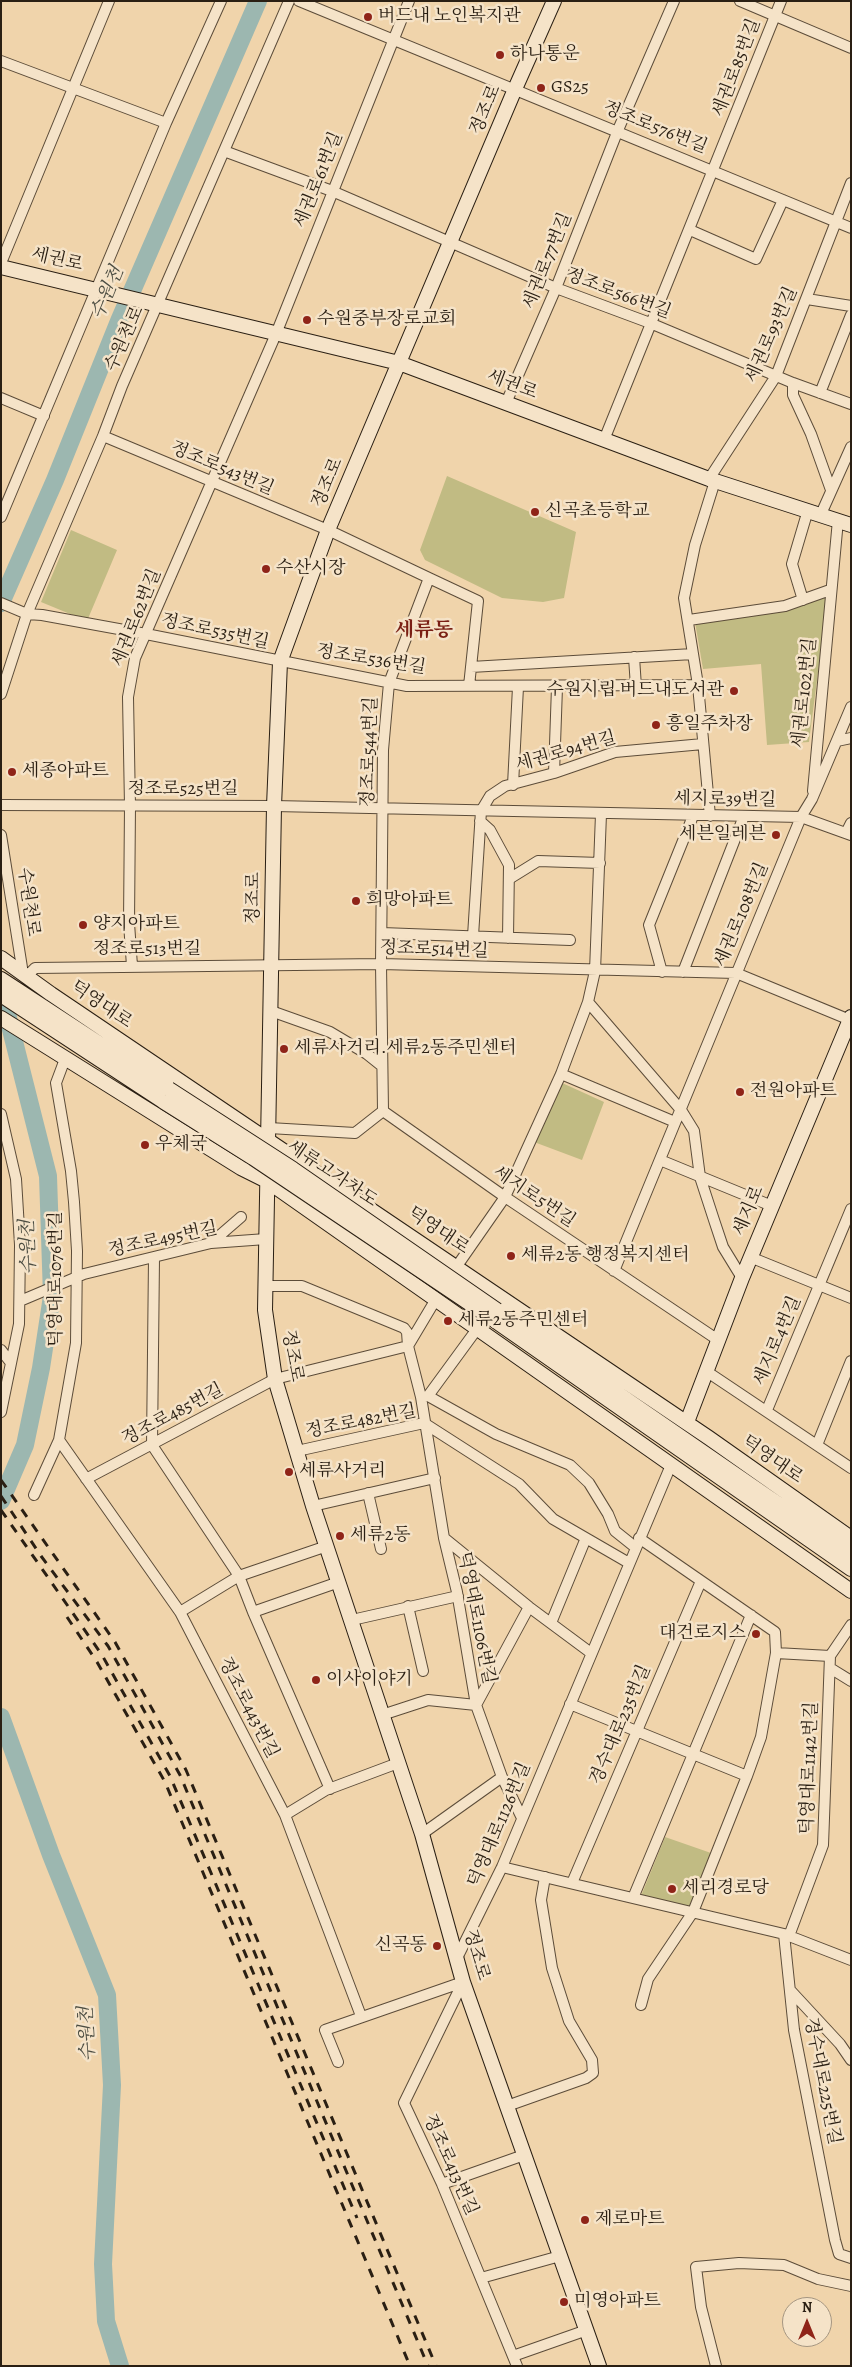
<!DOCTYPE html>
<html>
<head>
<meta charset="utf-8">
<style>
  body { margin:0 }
  #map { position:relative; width:852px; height:2367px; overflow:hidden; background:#f0d4ab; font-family:Alegreya,serif }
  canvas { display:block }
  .frame { position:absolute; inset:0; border:2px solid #2a1f13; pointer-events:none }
  .north { position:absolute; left:782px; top:2297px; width:50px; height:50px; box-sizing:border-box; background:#f5e3c8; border:1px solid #a49580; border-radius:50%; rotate:0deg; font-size:14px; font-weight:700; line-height:20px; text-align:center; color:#2a1f13 }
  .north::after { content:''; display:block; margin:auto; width:18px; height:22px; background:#8f2418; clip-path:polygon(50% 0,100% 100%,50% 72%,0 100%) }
</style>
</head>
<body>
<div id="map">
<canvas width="852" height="2367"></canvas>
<div class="frame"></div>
<div class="north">N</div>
</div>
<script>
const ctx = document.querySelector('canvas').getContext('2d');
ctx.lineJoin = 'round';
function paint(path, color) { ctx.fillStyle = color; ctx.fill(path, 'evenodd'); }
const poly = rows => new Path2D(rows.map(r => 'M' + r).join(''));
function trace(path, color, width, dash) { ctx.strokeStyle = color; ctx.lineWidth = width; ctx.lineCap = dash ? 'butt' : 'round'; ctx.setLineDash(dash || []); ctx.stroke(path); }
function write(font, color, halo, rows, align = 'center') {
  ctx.font = font + ' Alegreya,"Noto Serif KR",serif'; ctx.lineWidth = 5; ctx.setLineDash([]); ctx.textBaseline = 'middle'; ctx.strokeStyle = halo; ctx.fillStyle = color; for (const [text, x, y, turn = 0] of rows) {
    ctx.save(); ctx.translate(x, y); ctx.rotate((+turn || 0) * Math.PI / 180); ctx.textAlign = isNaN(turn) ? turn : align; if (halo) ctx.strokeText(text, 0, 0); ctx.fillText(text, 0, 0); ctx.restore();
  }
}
const green = poly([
  [447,476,576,532,564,598,543,602,502,598,425,560,420,550],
  [71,530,117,550,87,621,41,602],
  [828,595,809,742,767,745,761,664,703,669,695,622],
  [560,1082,604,1102,582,1160,534,1142],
  [665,1837,711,1853,689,1907,641,1896]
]);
const river = poly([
  [1,603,55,480,119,321,258,1],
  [1,990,48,1176,52,1296,41,1368,25,1445,1,1501],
  [1,1717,51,1855,107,1995,112,2085,103,2264,106,2321,120,2366]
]);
const street = poly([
  [299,1,851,228],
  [740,1,851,48],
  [1,61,166,123],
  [224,151,332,191,556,288,650,323,793,383,851,404],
  [690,230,756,259,783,200],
  [1,263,109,1],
  [807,299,851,306],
  [793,383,793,395,811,434,831,490],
  [820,393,851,315],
  [1,398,44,416],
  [506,403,556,288,618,130,674,1],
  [103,436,328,530,429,578,389,683,383,750,381,964,383,1111,505,1197,718,1340],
  [604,440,781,1],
  [709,479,776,376,851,183],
  [821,514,851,447],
  [1,517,166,123,221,1],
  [429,578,478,601,469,686],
  [803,600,792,564,808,510],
  [1,603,27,614,42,615,146,634,407,686,698,685],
  [689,620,785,606,830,590],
  [634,657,636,687],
  [471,667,693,654],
  [1,694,27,614,103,436,122,386,289,1],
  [837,741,851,738],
  [554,773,557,687],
  [513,785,518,687],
  [813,791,838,520],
  [1,805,274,806,801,817,851,835],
  [710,816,698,685,684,598,695,545,715,481],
  [480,821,490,830,509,865,508,938],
  [846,833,851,823],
  [1,835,23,974],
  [509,879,538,861,600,863],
  [382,933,570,940],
  [473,936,481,811,490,796,505,786,554,773,615,752,703,744],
  [132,966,129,923,130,806,128,697,135,658,276,334,409,1],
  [662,972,649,925,693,816],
  [683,972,744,816],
  [26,977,35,968,381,964,736,973,850,1020],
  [588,1002,681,1110,694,1131,700,1177,714,1220,723,1247,742,1278],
  [271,1011,330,1032,367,1054,382,1066],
  [561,1074,675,1122],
  [1,1114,16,1179,20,1245,19,1324,1,1412],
  [269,1128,355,1133,383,1111],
  [660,1160,772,1206],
  [211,1243,241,1217],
  [750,1257,851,1298],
  [154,1258,152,1445,239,1576,253,1612,339,1582],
  [457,1266,505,1197,561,1074,588,1002,595,971,601,814],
  [614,1271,801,817,812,799,851,707],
  [436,1299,408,1346,421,1397,444,1538,457,1592,476,1705,502,1777,522,1818],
  [20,1301,84,1274,211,1243,266,1239],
  [1,1350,11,1363],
  [706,1371,851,1468],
  [428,1396,477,1329],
  [421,1397,428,1396,496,1434,570,1465,589,1483,608,1514,615,1531,635,1547],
  [767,1410,851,1209],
  [59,1440,180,1612,285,1815,361,2016],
  [817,1445,851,1361],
  [297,1451,424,1423,519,1484,553,1519,629,1563],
  [86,1479,275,1379,408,1346,407,1332,404,1328,302,1286,266,1286],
  [368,1493,381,1549],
  [34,1495,59,1440,76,1343,77,1251,74,1202,71,1171,56,1083,65,1059],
  [313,1506,435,1478],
  [444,1538,529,1607,591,1653],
  [639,1538,775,1632,776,1653,830,1656],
  [408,1606,423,1671],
  [180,1612,239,1576,327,1546],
  [253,1612,330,1789],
  [352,1620,458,1596],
  [551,1623,586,1538],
  [830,1668,851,1681],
  [570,1704,747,1776],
  [382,1715,428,1700,476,1705,529,1607],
  [285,1815,326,1790,398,1763],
  [422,1834,502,1777],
  [502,1867,784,1934,851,1960],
  [572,1883,701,1581],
  [633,1898,751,1615],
  [784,1934,794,2030,835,2240,839,2254,851,2258],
  [789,1936,823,1845,830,1656,851,1625],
  [457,1958,502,1867,671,1465],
  [463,1982,404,2103,442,2184,517,2366],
  [790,1990,840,2044,851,2060],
  [641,2005,648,1979,693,1912,747,1776,761,1737,776,1653],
  [338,2062,325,2030,463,1982],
  [507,2106,586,2078,593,2073,592,2060,569,2021,552,1968,541,1900,545,1877],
  [442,2184,524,2155],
  [481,2278,560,2256],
  [513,2356,587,2330],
  [716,2366,701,2307,696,2267,739,2263,784,2265,818,2279,851,2286]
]);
const secondary = poly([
  [554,1,515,89,328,530,280,662,274,806,265,1310,275,1379,313,1506,422,1834,463,1982,599,2366],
  [1,267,399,363,709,479,851,525],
  [1,958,51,994,709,1438,851,1538],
  [1,979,169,1089],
  [1,995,164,1102],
  [1,1018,241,1168,267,1181,851,1591],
  [497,1310,851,1554],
  [491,1318,851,1569],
  [687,1422,742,1278,851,1017]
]);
const rail = poly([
  [1,1480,115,1642,186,1770,436,2366],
  [1,1496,41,1556,108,1646,180,1775,428,2366],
  [1,1510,102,1655,170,1776,357,2218],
  [67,1617,97,1662,165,1782,410,2366]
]);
const secondaryBridge = poly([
  [169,1089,293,1169,497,1310],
  [164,1102,253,1158,491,1318]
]);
const markers = [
  [368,17,5,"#8f2418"],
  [500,55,5,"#8f2418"],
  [541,88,5,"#8f2418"],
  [307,320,5,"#8f2418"],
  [535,512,5,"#8f2418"],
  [266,569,5,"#8f2418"],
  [734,691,5,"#8f2418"],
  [656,725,5,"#8f2418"],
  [12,772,5,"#8f2418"],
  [776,835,5,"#8f2418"],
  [356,901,5,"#8f2418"],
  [83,925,5,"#8f2418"],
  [284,1049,5,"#8f2418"],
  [740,1092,5,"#8f2418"],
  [145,1145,5,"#8f2418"],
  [511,1256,5,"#8f2418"],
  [448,1321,5,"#8f2418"],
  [289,1472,5,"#8f2418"],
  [340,1536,5,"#8f2418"],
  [756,1634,5,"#8f2418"],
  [316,1680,5,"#8f2418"],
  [672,1889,5,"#8f2418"],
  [437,1946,5,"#8f2418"],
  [585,2220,5,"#8f2418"],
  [564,2302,5,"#8f2418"]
];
const poiNames = [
  ["버드내 노인복지관",378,17],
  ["하나통운",510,55],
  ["GS25",551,88],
  ["수원중부장로교회",317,320],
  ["신곡초등학교",545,512],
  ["수산시장",276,569],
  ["수원시립 버드내도서관",724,691,"right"],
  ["흥일주차장",666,725],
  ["세종아파트",22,772],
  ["세븐일레븐",766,835,"right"],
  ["희망아파트",366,901],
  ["양지아파트",93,925],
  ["세류사거리.세류2동주민센터",294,1049],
  ["전원아파트",750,1092],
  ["우체국",155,1145],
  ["세류2동 행정복지센터",521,1256],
  ["세류2동주민센터",458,1321],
  ["세류사거리",299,1472],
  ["세류2동",350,1536],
  ["대건로지스",746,1634,"right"],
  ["이사이야기",326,1680],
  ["세리경로당",682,1889],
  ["신곡동",427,1946,"right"],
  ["제로마트",595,2220],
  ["미영아파트",574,2302]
];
const streetNames = [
  ["세권로85번길",737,68,-69],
  ["정조로",486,110,-67],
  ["정조로576번길",655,128,22],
  ["세권로61번길",319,180,-68],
  ["세권로",57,260,13],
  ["세권로77번길",548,261,-68],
  ["정조로566번길",618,294,21],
  ["세권로93번길",772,335,-66],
  ["수원천로",125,339,-66],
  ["세권로",512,385,21],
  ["정조로543번길",222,469,23],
  ["정조로",328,483,-67],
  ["세권로62번길",137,618,-68],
  ["정조로535번길",215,632,12],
  ["정조로536번길",371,660,9],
  ["세권로102번길",805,693,-84],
  ["정조로544번길",370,752,-88],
  ["세권로94번길",566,752,-16],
  ["정조로525번길",183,790],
  ["세지로39번길",725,800,1],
  ["정조로",254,898,-89],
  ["수원천로",28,902,82],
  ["세권로108번길",742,915,-67],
  ["정조로513번길",147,950],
  ["정조로514번길",434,950,2],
  ["덕영대로",101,1005,34],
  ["세류고가차도",332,1174,34],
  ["세지로5번길",534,1197,34],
  ["세지로",749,1211,-67],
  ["덕영대로",438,1231,34],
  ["정조로495번길",163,1240,-12],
  ["덕영대로1076번길",57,1279,-90],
  ["세지로4번길",778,1341,-67],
  ["정조로",292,1356,80],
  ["정조로485번길",173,1415,-28],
  ["정조로482번길",361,1422,-11],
  ["덕영대로",772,1460,35],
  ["덕영대로1106번길",476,1618,79],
  ["정조로443번길",248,1708,63],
  ["경수대로235번길",621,1725,-67],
  ["덕영대로1142번길",810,1768,-88],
  ["덕영대로1126번길",500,1825,-67],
  ["정조로",476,1955,74],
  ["경수대로225번길",822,2081,79],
  ["정조로413번길",450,2165,66]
];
const waterNames = [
  ["수원천",108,293,-67],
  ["수원천",29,1247,-92],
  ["수원천",88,2034,-93]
];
const quarterNames = [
  ["세류동",424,631]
];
paint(green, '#c1bb83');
trace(river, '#9cb7b0', 18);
trace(street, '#5c4c39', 12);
trace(secondary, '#2a1f13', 16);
trace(street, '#f5e3c8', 10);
trace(secondary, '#f5e3c8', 14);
trace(rail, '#2a1f13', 3, [9, 9]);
trace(secondaryBridge, '#2a1f13', 16, []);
trace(secondaryBridge, '#f5e3c8', 14);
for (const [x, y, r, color] of markers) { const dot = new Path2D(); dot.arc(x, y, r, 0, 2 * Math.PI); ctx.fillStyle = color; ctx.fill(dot); trace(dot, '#f5e3c8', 2); }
write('18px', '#2a1f13', '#f5e3c8', poiNames, 'left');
write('18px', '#2a1f13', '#f5e3c8', streetNames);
write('italic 19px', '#4c4d42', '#f5e3c8', waterNames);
write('bold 20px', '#7a1f14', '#f5e3c8', quarterNames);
</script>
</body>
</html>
